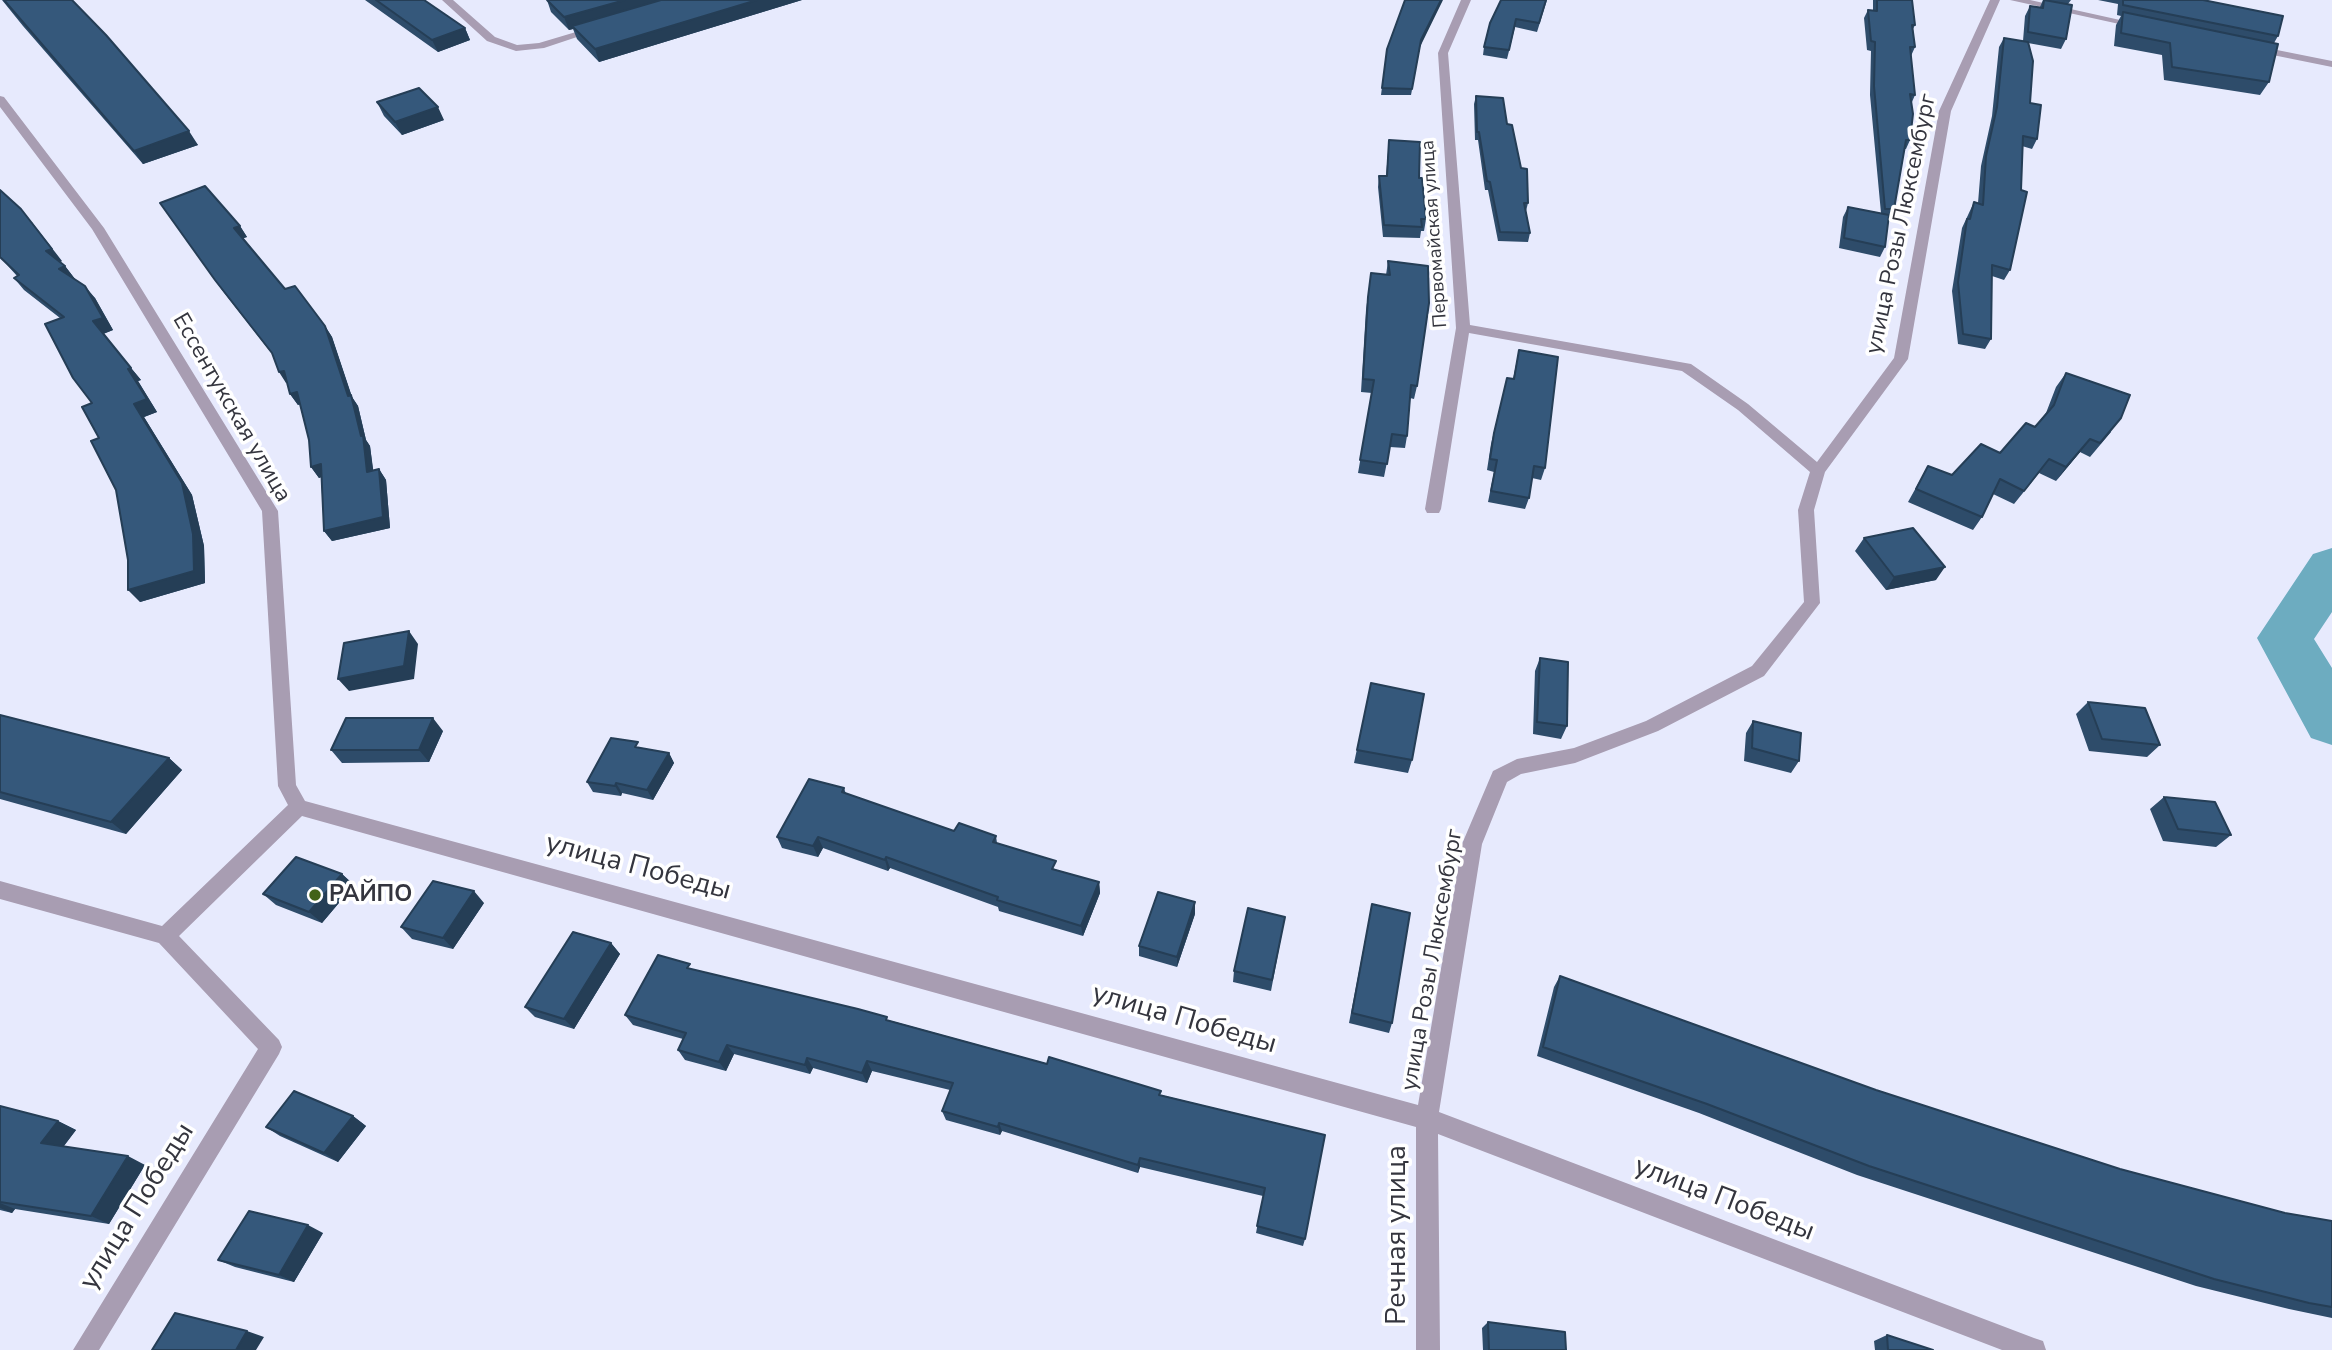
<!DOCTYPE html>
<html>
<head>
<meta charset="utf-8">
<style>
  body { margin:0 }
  canvas { display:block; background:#e7eafd }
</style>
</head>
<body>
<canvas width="2332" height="1350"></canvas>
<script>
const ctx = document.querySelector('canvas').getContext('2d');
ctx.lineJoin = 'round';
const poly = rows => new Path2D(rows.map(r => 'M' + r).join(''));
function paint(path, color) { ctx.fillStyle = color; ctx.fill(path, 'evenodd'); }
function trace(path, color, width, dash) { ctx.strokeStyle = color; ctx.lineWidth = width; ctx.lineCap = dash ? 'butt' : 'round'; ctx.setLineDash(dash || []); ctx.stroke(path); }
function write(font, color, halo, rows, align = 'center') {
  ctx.font = font + ' "Nunito Sans",sans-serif'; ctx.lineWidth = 7; ctx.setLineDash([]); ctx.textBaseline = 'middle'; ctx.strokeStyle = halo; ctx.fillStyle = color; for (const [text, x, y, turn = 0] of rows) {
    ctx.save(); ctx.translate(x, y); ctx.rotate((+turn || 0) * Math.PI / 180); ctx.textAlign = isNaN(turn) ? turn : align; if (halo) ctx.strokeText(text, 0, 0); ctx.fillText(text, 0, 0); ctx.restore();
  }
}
const river = poly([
  [2332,548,2332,612,2314,639,2332,668,2332,745,2311,738,2257,638,2313,554,2332,548]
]);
const minor = poly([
  [442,0,453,0,495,37,517,45,539,43,596,26,601,29,544,48,516,51,487,41,442,0],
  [1461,0,1471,0,1448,53,1470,325,1691,364,1748,404,1817,462,1894,358,1939,111,1990,0,2000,0,1951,111,1908,359,1825,472,1814,510,1820,603,1764,676,1658,731,1575,763,1521,774,1507,782,1482,844,1439,1112,2034,1338,2043,1341,2046,1350,2002,1350,1438,1134,1440,1350,1416,1350,1416,1127,302,816,179,936,279,1040,282,1047,279,1054,99,1350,73,1350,258,1049,159,943,0,899,0,881,162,926,288,805,278,786,262,511,92,229,0,107,0,96,4,97,104,228,278,511,296,785,305,801,1418,1105,1462,844,1493,771,1517,759,1574,748,1646,721,1752,666,1804,602,1798,510,1810,472,1738,410,1682,371,1469,333,1441,509,1439,513,1427,513,1425,509,1456,328,1438,53,1461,0],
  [2010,0,2030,0,2147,26,2142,29,2010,0],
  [2252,45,2332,61,2332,67,2248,50,2248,46,2252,45]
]);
const wall = poly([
  [2,0,72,0,198,145,143,164,23,26],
  [365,0,424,0,465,28,470,40,438,52],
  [547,0,802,0,599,62,577,39,573,29,569,30,551,12],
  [1501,0,1547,0,1537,32,1515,27,1507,59,1483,55,1484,47],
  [1873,0,1912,0,1915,25,1913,29,1915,47,1911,56,1915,95,1912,102,1910,140,1906,149,1904,149,1894,209,1890,218,1888,218,1885,247,1880,257,1839,248,1843,217,1848,207,1881,213,1870,95,1871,51,1867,50,1864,18,1868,10,1873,10],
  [2043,0,2071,0,2068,4,2066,39,2061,49,2028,43,2030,103,2037,139,2032,149,2022,146,2010,270,2004,280,1992,276,1991,339,1985,349,1958,344,1952,291,1962,228,1974,202,1978,203,1981,166,1992,116,1999,47,2004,38,2023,41,2025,16,2030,6,2040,7],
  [2098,0,2203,0,2278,36,2274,43,2269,82,2260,95,2164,80,2162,55,2114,46,2116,25,2121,16,2117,15,2118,4],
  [1420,47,1411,95,1381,95,1387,49],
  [1476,96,1507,124,1528,203,1526,211,1530,233,1528,242,1498,241,1488,190,1485,190,1478,140,1475,140,1474,104],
  [377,102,444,120,402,135,384,116],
  [1389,140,1419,178,1426,219,1424,231,1421,231,1420,238,1383,237,1378,187,1379,176,1386,176],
  [160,203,240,226,247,237,243,238,285,289,325,326,332,337,352,397,358,406,366,440,370,446,373,471,379,469,386,480,390,528,332,541,324,531,321,477,319,478,311,467,309,440,300,404,298,405,290,394,287,383,273,355,222,290],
  [0,257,62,261,60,262,65,266,75,279,74,279,95,298,113,330,103,334,141,380,138,381,157,412,144,417,192,495,204,546,205,583,140,602,128,560,116,490,99,438,92,403,60,318,24,290,14,278,17,276],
  [1388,261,1417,386,1414,399,1410,398,1407,436,1405,448,1390,447,1384,477,1358,473,1372,393,1361,392,1366,310,1371,273,1386,275],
  [1519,350,1545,468,1541,480,1532,478,1529,498,1525,509,1488,502,1494,472,1487,470,1491,444,1507,378,1513,379],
  [2066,373,2111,432,2090,457,2080,452,2056,481,2039,473,2014,504,1993,494,1982,517,1973,530,1908,502,1928,466,1952,475,2000,453,2035,427,2046,413,2056,387],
  [1864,538,1936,580,1886,590,1855,551],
  [1540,658,1567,726,1561,739,1533,734,1535,671],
  [1371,683,1412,760,1408,773,1354,763],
  [2088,702,2160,745,2147,757,2089,751,2076,714],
  [0,715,169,758,182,770,126,834,0,799],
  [1753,721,1799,761,1791,773,1744,761,1746,733],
  [443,731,429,762,342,763,331,750],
  [641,748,669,753,674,763,653,800,622,793,621,796,593,792,587,782],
  [844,788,846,794,954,831,996,836,997,843,1057,870,1099,882,1100,893,1083,936,999,911,998,907,890,868,888,871,823,848,818,857,782,848,777,837],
  [2164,797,2231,835,2216,847,2163,841,2150,809],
  [342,874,354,885,322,923,276,905,263,894],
  [484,903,453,949,412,939,401,927],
  [1372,904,1392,1023,1389,1033,1349,1023],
  [1195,914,1177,967,1139,956,1139,946],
  [1285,917,1271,991,1233,982,1234,971],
  [611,943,620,954,574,1029,535,1017,525,1007],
  [694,970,888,1020,1161,1095,1325,1135,1305,1239,1303,1246,1256,1233,1263,1196,1140,1167,1138,1173,1002,1131,1000,1135,946,1120,942,1111,950,1090,872,1071,867,1083,813,1068,810,1074,734,1054,726,1071,685,1060,678,1050,683,1039,633,1025,625,1015],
  [1560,976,1876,1090,2120,1169,2285,1213,2332,1221,2332,1318,2289,1309,2196,1286,1857,1175,1699,1113,1537,1056,1554,987],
  [0,1106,58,1121,76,1130,64,1146,145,1165,109,1224,15,1209,12,1213,0,1210],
  [353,1116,366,1126,338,1162,280,1136,266,1127],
  [323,1233,294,1282,235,1267,218,1260],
  [1488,1322,1566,1350,1483,1350,1482,1328],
  [1887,1335,1933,1350,1875,1350,1874,1341]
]);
const shadedWall = poly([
  [625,0,673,0,572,26,573,29,569,30,564,17],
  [757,0,802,0,599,62,595,49],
  [1441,0,1443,0,1420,47,1411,95,1421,40],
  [465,28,470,40,438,52,432,40],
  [438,107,444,120,402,135,395,122],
  [189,131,198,145,143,164,134,151],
  [31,221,62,261,56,264,46,251],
  [240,226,247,237,241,239,234,228],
  [65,266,75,279,69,282,59,269],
  [85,286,95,298,113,330,103,334,93,321],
  [325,326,332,337,352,397,358,406,366,440,370,446,375,483,367,472,348,396],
  [131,368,141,380,138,381,157,412,144,417,192,495,204,546,205,583,140,602,128,590,128,369],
  [284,371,291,382,286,383,279,372],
  [297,392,304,402,298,405,290,394],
  [2090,439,2080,452,2056,481,2066,467],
  [321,464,328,475,319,478,311,467],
  [379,469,386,480,390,528,332,541,324,531],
  [1945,567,1936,580,1886,590,1894,577],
  [409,631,418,644,414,679,349,691,338,679],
  [433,718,443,731,429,762,419,750],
  [669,753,674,763,653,800,647,790],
  [169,758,182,770,126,834,111,822],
  [616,783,622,793,621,796,615,786],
  [818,837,823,848,818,857,813,846],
  [886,857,890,868,888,871,885,860],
  [342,874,354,885,322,923,309,912],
  [1099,882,1100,893,1083,936,1081,926],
  [474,891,484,903,453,949,443,938],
  [1195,902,1195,914,1177,967,1177,957],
  [611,943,620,954,574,1029,564,1019],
  [727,1045,734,1054,726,1071,719,1062],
  [807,1058,813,1068,810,1074,805,1065],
  [867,1061,872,1071,867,1083,862,1073],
  [353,1116,366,1126,338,1162,324,1153],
  [58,1121,76,1130,59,1152,41,1143],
  [999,1123,1002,1131,1000,1135,998,1127],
  [128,1156,145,1165,109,1224,91,1216],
  [1140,1158,1140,1167,1138,1173,1138,1165],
  [0,1203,15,1209,12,1213,0,1208],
  [308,1225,323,1233,294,1282,279,1275],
  [247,1331,264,1337,256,1350,236,1350]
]);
const building = poly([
  [4,0,72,0,106,35,189,131,134,151,4,0],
  [376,0,424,0,465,28,432,40,376,0],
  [547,0,625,0,564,17,547,0],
  [661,0,757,0,595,49,572,26,661,0],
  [1405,0,1441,0,1421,40,1412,89,1382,88,1387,49,1405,0],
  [1501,0,1546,0,1539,23,1516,19,1509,50,1484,47,1490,23,1501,0],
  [1877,0,1912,0,1915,25,1912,25,1915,47,1910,47,1915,95,1910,94,1913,114,1910,140,1906,140,1894,209,1885,209,1874,86,1875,42,1871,41,1868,10,1877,11,1877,0],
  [2044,0,2072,5,2066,39,2028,32,2030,6,2043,8,2044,0],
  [2123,0,2203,0,2283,16,2278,36,2123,5,2123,0],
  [2123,12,2278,44,2269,82,2172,67,2170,43,2121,33,2123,12],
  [2004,38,2028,42,2033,61,2030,103,2041,105,2037,139,2023,136,2021,190,2027,192,2010,270,1992,265,1991,339,1963,334,1958,282,1967,219,1970,219,1974,202,1983,205,1986,156,1997,107,2004,38],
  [419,88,438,107,395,122,377,102,419,88],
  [1476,96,1503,98,1507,124,1512,125,1521,168,1527,169,1528,203,1524,203,1530,233,1500,232,1490,182,1487,181,1479,132,1477,132,1476,96],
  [1389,140,1420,142,1419,178,1422,178,1426,219,1421,219,1422,227,1384,225,1379,176,1387,176,1389,140],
  [205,186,240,226,234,228,285,289,295,286,325,326,348,396,351,395,361,436,363,435,367,472,379,469,383,517,324,531,321,464,311,467,309,440,297,392,290,394,284,371,279,372,272,353,215,280,160,203,205,186],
  [0,190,21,209,52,249,46,251,65,266,59,269,85,286,103,318,93,321,131,368,128,369,147,399,134,404,182,483,193,534,194,571,128,590,128,560,116,490,91,441,99,438,82,407,92,403,73,378,45,324,64,317,14,278,19,275,0,257,0,190],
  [1848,207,1889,215,1885,247,1844,238,1848,207],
  [1388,261,1428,266,1429,303,1417,386,1411,385,1407,436,1392,434,1387,464,1360,460,1374,380,1363,379,1368,297,1371,273,1390,275,1388,261],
  [1519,350,1558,357,1545,468,1534,466,1529,498,1491,491,1497,460,1490,459,1494,433,1507,378,1514,379,1519,350],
  [2066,373,2130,395,2121,418,2100,443,2090,439,2066,467,2049,459,2024,491,2000,479,1982,517,1916,489,1928,466,1952,475,1981,444,2000,453,2026,423,2035,427,2054,405,2066,373],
  [1913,528,1945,567,1894,577,1864,538,1913,528],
  [409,631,404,666,338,679,344,643,409,631],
  [1540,658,1568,662,1567,726,1537,722,1540,658],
  [1371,683,1424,694,1412,760,1357,750,1371,683],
  [2088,702,2145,708,2160,745,2102,739,2088,702],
  [0,715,169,758,111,822,0,792,0,715],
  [346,718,433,718,419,750,331,750,346,718],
  [1753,721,1801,733,1799,761,1752,748,1753,721],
  [611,738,638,742,635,747,669,753,647,790,616,783,615,786,587,782,611,738],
  [809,779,844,788,842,792,954,831,959,823,996,836,993,842,1056,861,1052,869,1099,882,1081,926,997,900,998,897,886,857,885,860,818,837,813,846,777,837,809,779],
  [2164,797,2215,802,2231,835,2178,829,2164,797],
  [296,857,342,874,309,912,263,894,296,857],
  [433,881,474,891,443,938,401,927,433,881],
  [1158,892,1195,902,1177,957,1139,946,1158,892],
  [1372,904,1410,913,1392,1023,1352,1013,1372,904],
  [1248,908,1285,917,1272,980,1234,971,1248,908],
  [573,932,611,943,564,1019,525,1007,573,932],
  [658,955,690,964,687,968,858,1009,887,1017,886,1020,1047,1064,1049,1057,1161,1091,1159,1095,1325,1135,1305,1239,1257,1226,1265,1188,1140,1158,1138,1165,999,1123,998,1127,942,1111,953,1083,867,1061,862,1073,807,1058,805,1065,727,1045,719,1062,678,1050,686,1033,625,1015,658,955],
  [1560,976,1876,1090,2120,1169,2285,1213,2332,1221,2332,1307,2309,1303,2214,1279,1869,1166,1707,1104,1543,1047,1560,976],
  [294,1091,353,1116,324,1153,266,1127,294,1091],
  [0,1106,58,1121,41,1143,128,1156,91,1216,0,1202,0,1106],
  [249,1211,308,1225,279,1275,218,1260,249,1211],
  [175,1313,247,1331,236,1350,152,1350,175,1313],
  [1488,1322,1565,1332,1566,1350,1489,1350,1488,1322],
  [1887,1335,1933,1350,1888,1350,1887,1335]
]);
const markers = [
  [315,895,7,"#426218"]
];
const farStreetnames = [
  ["Первомайская улица",1435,234,-94]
];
const streetNames = [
  ["улица Розы Люксембург",1902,224,-78],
  ["Ессентукская улица",231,408,60],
  ["улица Розы Люксембург",1433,960,-80]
];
const poiNames = [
  ["РАЙПО",329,895]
];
const nearStreetnames = [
  ["улица Победы",638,868,15],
  ["улица Победы",1184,1020,16],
  ["улица Победы",1724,1200,21],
  ["улица Победы",138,1207,-58],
  ["Речная улица",1398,1235,-90]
];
paint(river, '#6dacc0');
paint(minor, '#a89db2');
paint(wall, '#2e4c6a');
paint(shadedWall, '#253e56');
paint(building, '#35587b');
trace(building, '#253e56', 2);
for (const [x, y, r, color] of markers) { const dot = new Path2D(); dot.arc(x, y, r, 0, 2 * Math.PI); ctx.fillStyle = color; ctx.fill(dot); trace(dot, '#fff', 2.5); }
write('19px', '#34353e', '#fff', farStreetnames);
write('23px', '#34353e', '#fff', streetNames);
write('bold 23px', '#34353e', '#fff', poiNames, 'left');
write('28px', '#34353e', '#fff', nearStreetnames);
</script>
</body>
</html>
